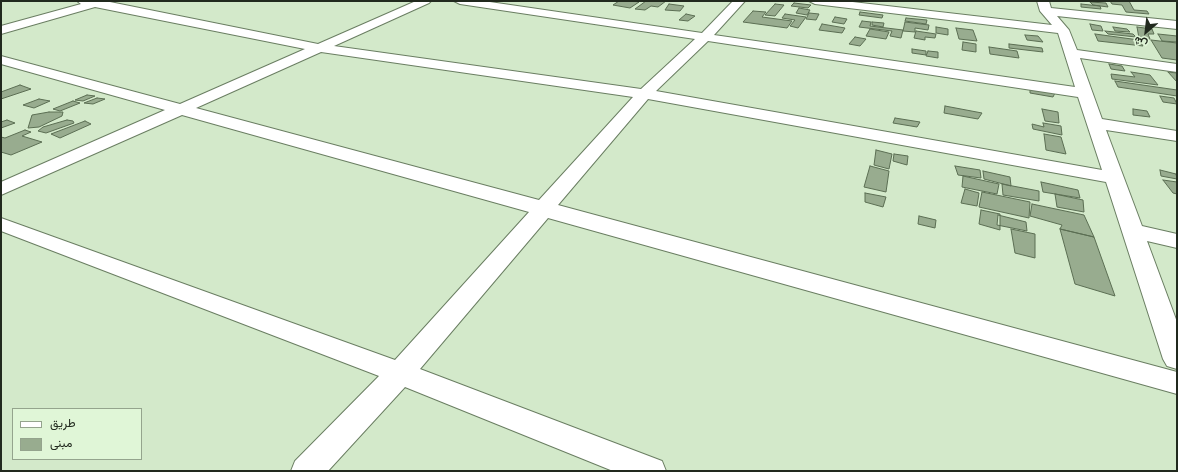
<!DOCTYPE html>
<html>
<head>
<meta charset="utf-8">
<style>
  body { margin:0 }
  #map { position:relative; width:1178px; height:472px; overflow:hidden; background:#d3e9ca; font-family:"Golos Text",Vazirmatn,sans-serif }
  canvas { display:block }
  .frame { position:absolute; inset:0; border:2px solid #21291e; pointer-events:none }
  .legend { position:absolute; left:12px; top:408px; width:130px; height:52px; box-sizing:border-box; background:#e0f6d7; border:1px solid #94a48d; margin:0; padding:5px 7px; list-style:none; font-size:12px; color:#21291e }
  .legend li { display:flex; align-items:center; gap:8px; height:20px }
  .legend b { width:20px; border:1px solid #94a48d }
  .north { position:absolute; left:1126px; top:12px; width:40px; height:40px; -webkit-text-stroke:3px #e0f6d7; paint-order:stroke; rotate:208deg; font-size:11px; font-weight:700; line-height:16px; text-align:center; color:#21291e }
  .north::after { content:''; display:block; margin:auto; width:14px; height:18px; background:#21291e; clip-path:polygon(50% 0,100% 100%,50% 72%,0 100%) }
</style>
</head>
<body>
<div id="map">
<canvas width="1178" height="472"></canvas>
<div class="frame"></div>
<ul class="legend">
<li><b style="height:5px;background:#fff"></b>طريق</li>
<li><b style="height:11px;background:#98ac8f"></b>مبنى</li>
</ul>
<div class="north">ش</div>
</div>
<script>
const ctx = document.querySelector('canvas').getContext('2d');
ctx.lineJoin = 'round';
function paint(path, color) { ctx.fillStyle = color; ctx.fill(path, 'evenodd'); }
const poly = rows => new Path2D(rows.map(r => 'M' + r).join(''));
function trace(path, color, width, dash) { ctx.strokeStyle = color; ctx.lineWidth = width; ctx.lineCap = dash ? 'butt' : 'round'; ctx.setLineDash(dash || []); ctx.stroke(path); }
const building = poly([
  [619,1,632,1,639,2,630,8,613,5,619,1],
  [646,1,666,1,658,7,651,6,645,10,635,9,646,1],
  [1110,1,1129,1,1134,10,1147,11,1149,14,1126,12,1122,5,1112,4,1110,1],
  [1090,2,1106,3,1108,7,1093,5,1090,2],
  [794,3,811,5,808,8,791,6,794,3],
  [669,4,684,6,680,11,665,10,669,4],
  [775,4,784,5,775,16,765,15,775,4],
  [1081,4,1100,6,1101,9,1081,7,1081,4],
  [799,8,810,10,807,15,796,13,799,8],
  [753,11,766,12,762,17,792,21,787,28,743,22,753,11],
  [860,12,883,15,882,18,859,15,860,12],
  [809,13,819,14,816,20,806,19,809,13],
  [686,14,695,16,688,21,679,20,686,14],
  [785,14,806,17,798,28,790,26,795,20,782,18,785,14],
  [835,17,847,19,844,24,832,22,835,17],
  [906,18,927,20,926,24,905,21,906,18],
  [862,21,871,22,870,26,903,30,901,38,890,36,892,31,859,27,862,21],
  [872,22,884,23,883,27,872,25,872,22],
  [905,22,929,25,928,30,915,28,915,32,903,31,905,22],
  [822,24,845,28,842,33,819,30,822,24],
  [1090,24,1101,26,1103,31,1092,30,1090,24],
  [936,27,948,29,948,35,936,33,936,27],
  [1113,27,1127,29,1130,32,1115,31,1113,27],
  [1137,27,1152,29,1154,34,1148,34,1150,39,1139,38,1137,27],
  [956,28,973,30,977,41,959,39,956,28],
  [870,29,889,32,886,39,866,36,870,29],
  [916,31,936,34,935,38,925,37,925,40,914,38,916,31],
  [1105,31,1133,34,1136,37,1108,34,1105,31],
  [1095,34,1139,40,1143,46,1098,41,1095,34],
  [1158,34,1177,36,1177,42,1162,41,1158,34],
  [1025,35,1038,36,1043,42,1027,40,1025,35],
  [855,37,866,39,860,46,849,44,855,37],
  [1151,40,1177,43,1177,60,1162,58,1151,40],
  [963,42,976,44,976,52,962,50,963,42],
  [1009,44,1042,48,1043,52,1009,48,1009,44],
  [989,47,1017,51,1019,58,990,54,989,47],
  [912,49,926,51,926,55,912,53,912,49],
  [928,51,938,52,938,58,926,56,928,51],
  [1109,64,1122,66,1125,71,1111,69,1109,64],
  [1131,72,1150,75,1158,85,1112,79,1111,74,1135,77,1131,72],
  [1168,72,1177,73,1177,82,1168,72],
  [1115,81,1177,90,1177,96,1118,87,1115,81],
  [20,85,31,89,1,99,1,92,20,85],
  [1030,89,1055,93,1053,97,1030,93,1030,89],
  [87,95,95,96,83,101,75,100,87,95],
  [1160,96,1174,98,1177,104,1163,102,1160,96],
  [97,98,105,99,93,104,84,103,97,98],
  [39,99,50,101,34,108,23,105,39,99],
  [73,101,80,103,60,111,53,109,73,101],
  [945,106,982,113,978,119,944,113,945,106],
  [1042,109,1058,112,1059,123,1045,121,1042,109],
  [1133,109,1147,111,1150,117,1133,115,1133,109],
  [49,112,63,112,62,116,39,127,28,128,32,115,49,112],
  [895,118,920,122,917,127,893,123,895,118],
  [7,120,15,123,1,128,1,122,7,120],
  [67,120,73,121,74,123,46,133,38,131,43,127,67,120],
  [85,121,91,124,60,138,51,134,85,121],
  [1043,123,1061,126,1062,135,1033,129,1032,124,1044,127,1043,123],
  [25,130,31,132,22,136,42,142,11,155,1,152,1,137,5,138,25,130],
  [1044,134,1061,137,1066,154,1046,150,1044,134],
  [876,150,892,154,889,169,874,165,876,150],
  [894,154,908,156,907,165,893,161,894,154],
  [870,166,889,171,886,192,864,187,870,166],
  [955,166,980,170,981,178,958,175,955,166],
  [1160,170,1176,174,1177,179,1161,176,1160,170],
  [983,171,1010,177,1011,186,984,179,983,171],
  [963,176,999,184,997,194,962,187,963,176],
  [1163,180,1177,182,1177,194,1173,193,1163,180],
  [1041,182,1078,190,1080,198,1043,192,1041,182],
  [1002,184,1039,191,1039,201,1003,195,1002,184],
  [965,189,979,193,977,206,961,203,965,189],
  [982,192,1030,202,1029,218,979,207,982,192],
  [865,193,886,197,883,207,865,202,865,193],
  [1055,194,1083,200,1084,212,1057,207,1055,194],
  [1032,204,1084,215,1094,237,1060,229,1062,225,1030,216,1032,204],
  [981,210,1000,214,1000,230,979,224,981,210],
  [998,215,1026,222,1027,231,997,225,998,215],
  [919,216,936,220,935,228,918,224,919,216],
  [1011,229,1035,234,1035,258,1015,253,1011,229],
  [1060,229,1094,237,1115,296,1075,284,1060,229]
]);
const minor = poly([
  [77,1,105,1,318,44,416,1,431,1,429,3,334,46,641,89,695,39,460,4,454,1,483,1,702,33,733,1,745,1,714,35,1075,87,1058,33,815,4,809,1,844,1,1052,25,1040,11,1037,1,1049,1,1051,8,1177,21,1177,29,1057,16,1069,30,1077,50,1177,64,1177,72,1080,58,1102,119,1177,131,1177,141,1106,130,1142,226,1177,234,1177,248,1147,241,1177,322,1177,369,1167,366,1163,359,1106,182,648,99,558,205,1177,372,1177,394,548,218,420,369,662,461,666,471,613,471,405,387,328,471,291,471,295,461,379,376,1,231,1,218,395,360,529,212,182,115,1,195,1,182,165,110,1,64,1,56,180,104,305,49,95,7,1,34,1,26,81,4,77,1],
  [708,41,1078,97,1102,170,656,91,708,41],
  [321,52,633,97,539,200,196,108,321,52]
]);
paint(building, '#98ac8f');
trace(building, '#5b6e53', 1);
trace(minor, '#6a7e62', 2);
paint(minor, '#fff');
</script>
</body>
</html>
